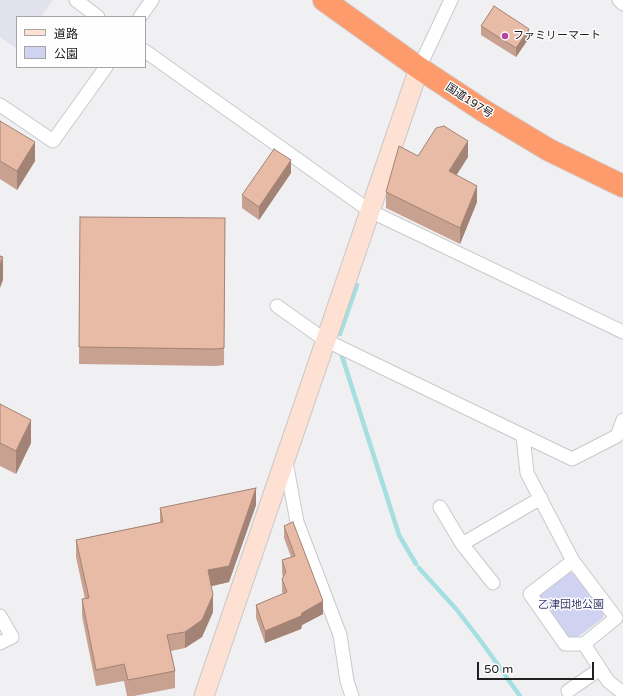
<!DOCTYPE html>
<html>
<head>
<meta charset="utf-8">
<style>
  body { margin:0 }
  #map { position:relative; width:623px; height:696px; overflow:hidden; background:#f0f0f3; font-family:"Varela Round","Noto Sans JP",sans-serif }
  canvas { display:block }
  .legend { position:absolute; left:16px; top:16px; width:130px; height:52px; box-sizing:border-box; background:#fefeff; border:1px solid #a5a5a6; margin:0; padding:5px 7px; list-style:none; font-size:12px; color:#202021 }
  .legend li { display:flex; align-items:center; gap:8px; height:20px }
  .legend b { width:20px; border:1px solid #a5a5a6 }
  .scale { position:absolute; left:477px; top:662px; width:117px; height:18px; box-sizing:border-box; border:2px solid #202021; border-top:0; padding-left:5px; font-size:12px; line-height:14px; white-space:nowrap; color:#202021; -webkit-text-stroke:3px #fefeff; paint-order:stroke }
</style>
</head>
<body>
<div id="map">
<canvas width="623" height="696"></canvas>
<ul class="legend">
<li><b style="height:5px;background:#fee1d3"></b>道路</li>
<li><b style="height:11px;background:#cfd2f1"></b>公園</li>
</ul>
<div class="scale">50 m</div>
</div>
<script>
const ctx = document.querySelector('canvas').getContext('2d');
ctx.lineJoin = 'round';
function paint(path, color) { ctx.fillStyle = color; ctx.fill(path, 'evenodd'); }
const poly = rows => new Path2D(rows.map(r => 'M' + r).join(''));
function trace(path, color, width, dash) { ctx.strokeStyle = color; ctx.lineWidth = width; ctx.lineCap = dash ? 'butt' : 'round'; ctx.setLineDash(dash || []); ctx.stroke(path); }
function write(font, color, halo, rows, align = 'center') {
  ctx.font = font + ' "Varela Round","Noto Sans JP",sans-serif'; ctx.lineWidth = 3; ctx.setLineDash([]); ctx.textBaseline = 'middle'; ctx.strokeStyle = halo; ctx.fillStyle = color; for (const [text, x, y, turn = 0] of rows) {
    ctx.save(); ctx.translate(x, y); ctx.rotate((+turn || 0) * Math.PI / 180); ctx.textAlign = isNaN(turn) ? turn : align; if (halo) ctx.strokeText(text, 0, 0); ctx.fillText(text, 0, 0); ctx.restore();
  }
}
const built = poly([
  [0,0,53,0,41,17,17,17,17,49,0,37]
]);
const green = poly([
  [568,572,575,574,604,612,603,618,575,639,568,639,539,599,541,592]
]);
const stream = poly([
  [340,334,357,285],
  [342,356,399,535,416,564],
  [419,568,457,610,483,644,520,696]
]);
const street = poly([
  [76,0,98,17],
  [619,0,623,4],
  [140,17,152,0],
  [145,51,370,211,623,332],
  [419,68,451,0],
  [0,105,53,141,106,67],
  [277,306,325,340,572,459,617,436,623,420],
  [523,436,527,473,573,561,616,618,584,644,608,681,623,693],
  [286,462,297,522,340,635,347,681,352,696],
  [440,507,462,544,493,583],
  [462,544,541,498],
  [573,561,530,594,565,644,584,644],
  [0,616,12,637,0,643],
  [568,691,600,669]
]);
const secondary = poly([
  [204,696,419,68]
]);
const highway = poly([
  [324,0,419,68,484,111,549,150,623,186]
]);
const wall = poly([
  [481,26,529,38,516,57,481,35],
  [0,121,35,161,17,190,0,179],
  [418,156,468,157,456,175,477,202,460,244,386,208,386,192],
  [291,173,259,220,242,208,242,195],
  [80,217,225,218,224,365,216,366,79,364],
  [0,404,31,443,16,474,0,466],
  [256,505,229,582,211,586,213,612,202,637,185,648,171,651,175,671,175,688,134,696,127,696,124,681,96,686,82,616,82,599,85,599,76,557,76,540,160,522,160,508],
  [284,526,323,614,302,625,301,629,265,643,256,618,256,605,283,594,282,592,282,579,283,577,282,573,282,560,291,557,284,538]
]);
const shadedWall = poly([
  [529,29,529,38,516,57,516,48],
  [468,141,468,157,449,187,449,171],
  [35,142,35,161,17,190,17,171],
  [291,160,291,173,259,220,259,207],
  [477,186,477,202,460,244,460,228],
  [3,257,3,280,0,288,0,265],
  [31,420,31,443,16,474,16,451],
  [256,488,256,505,229,582,208,587,208,570],
  [213,595,213,612,202,637,185,648,185,632],
  [323,601,323,614,302,625,301,629,265,643,265,631]
]);
const building = poly([
  [494,6,529,29,516,48,481,26,494,6],
  [0,121,35,142,17,171,0,161,0,121],
  [444,126,468,141,449,171,477,186,460,228,386,192,399,146,418,156,436,128,444,126],
  [274,149,291,160,259,207,242,195,274,149],
  [80,217,225,218,224,348,216,349,79,347,80,217],
  [0,256,3,257,0,265,0,256],
  [0,404,31,420,16,451,0,443,0,404],
  [256,488,229,566,208,570,213,595,202,620,185,632,167,635,175,671,128,680,124,664,96,670,82,599,89,598,76,540,163,522,160,508,256,488],
  [293,522,323,601,302,613,301,616,265,631,256,605,287,592,282,579,286,572,282,560,295,556,284,526,293,522]
]);
const markers = [
  [505,36,4,"#b9449d"]
];
const poiNames = [
  ["ファミリーマート",513,36]
];
const streetNames = [
  ["国道197号",469,101,33]
];
const parkNames = [
  ["乙津団地公園",571,605]
];
paint(built, '#e1e2eb');
paint(green, '#cfd2f1');
trace(stream, '#a5dfe0', 4.5);
trace(street, '#c8c9cb', 15);
trace(secondary, '#c8c9cb', 21);
trace(highway, '#cecece', 24);
trace(street, '#fff', 13);
trace(secondary, '#fee1d3', 19);
trace(highway, '#fd9b6d', 22);
paint(wall, '#c8a190');
paint(shadedWall, '#a28375');
paint(building, '#e8bba7');
trace(building, '#a28375', 1);
for (const [x, y, r, color] of markers) { const dot = new Path2D(); dot.arc(x, y, r, 0, 2 * Math.PI); ctx.fillStyle = color; ctx.fill(dot); trace(dot, '#fefeff', 1.5); }
write('11px', '#202021', '#fefeff', poiNames, 'left');
write('11px', '#202021', '#fefeff', streetNames);
write('11px', '#3b3b70', '#fefeff', parkNames);
</script>
</body>
</html>
